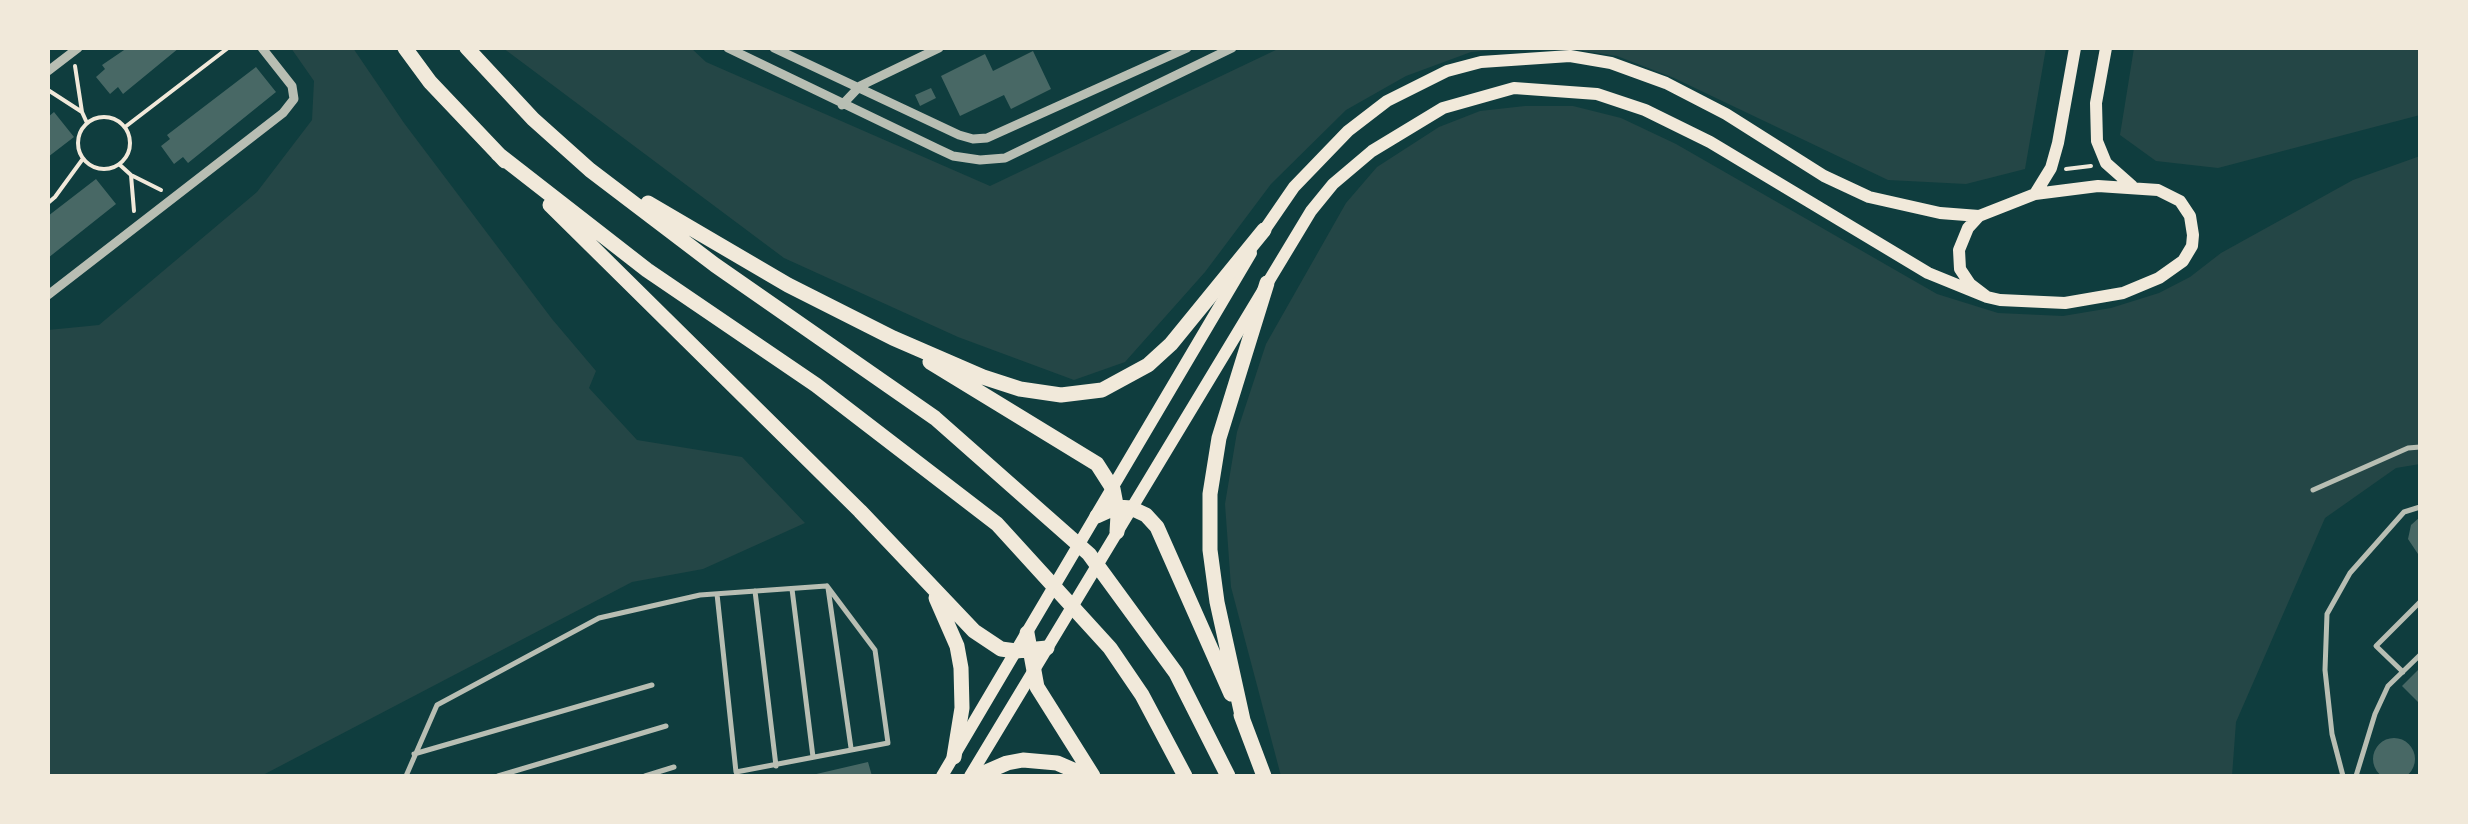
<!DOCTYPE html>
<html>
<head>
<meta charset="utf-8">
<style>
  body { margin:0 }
  #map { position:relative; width:2468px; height:824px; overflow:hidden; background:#0f3d3e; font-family:"Playfair Display",serif }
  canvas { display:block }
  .frame { position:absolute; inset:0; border:50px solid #f1e9da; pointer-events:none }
</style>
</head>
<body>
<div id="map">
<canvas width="2468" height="824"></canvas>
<div class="frame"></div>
</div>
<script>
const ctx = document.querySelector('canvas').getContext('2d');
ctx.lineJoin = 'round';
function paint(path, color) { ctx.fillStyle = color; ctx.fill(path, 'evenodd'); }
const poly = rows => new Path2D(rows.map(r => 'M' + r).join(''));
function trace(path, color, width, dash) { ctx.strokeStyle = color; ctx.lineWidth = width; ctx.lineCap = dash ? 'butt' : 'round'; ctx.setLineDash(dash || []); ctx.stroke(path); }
const green = poly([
  [291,48,353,48,404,123,552,319,596,371,589,388,637,440,742,457,805,523,703,569,632,582,261,776,48,776,48,330,99,325,257,192,312,120,314,81],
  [503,48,691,48,706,62,990,186,1280,48,1514,48,1471,52,1406,76,1346,110,1271,184,1205,272,1125,362,1074,380,958,337,784,258],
  [1564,48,2046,48,2025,169,1966,184,1888,180,1674,78,1617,56],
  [2134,48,2420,48,2420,115,2218,168,2156,161,2120,135],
  [1525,106,1573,106,1621,118,1676,144,1937,294,1998,313,2063,316,2111,308,2159,293,2190,277,2221,253,2353,180,2420,156,2420,464,2396,468,2325,518,2236,722,2232,776,1281,776,1231,587,1225,504,1237,432,1266,344,1346,203,1377,167,1439,127,1480,111]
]);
const building = poly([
  [127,48,179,48,123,94,118,87,110,94,96,77,105,69,102,65],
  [1033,51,1051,89,1011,109,1004,95,960,116,941,76,985,54,993,71],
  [256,67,276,92,188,163,183,157,174,164,161,146,170,139,167,135],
  [931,88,936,98,920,106,915,95],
  [54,112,74,137,48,157,48,117],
  [96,179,116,204,48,258,48,216],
  [2420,517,2420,557,2408,539,2411,525],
  [2420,668,2420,704,2402,686],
  '2373 759a21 21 0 1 1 42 0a21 21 0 1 1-42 0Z',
  [868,762,872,776,812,776,812,775]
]);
const path = poly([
  [75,66,82,112,87,123],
  [48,90,82,112],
  '78 143a26 26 0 1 1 52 0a26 26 0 1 1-52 0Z',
  [125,127,228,48],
  [120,165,131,175,161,190],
  [2066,169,2091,166],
  [131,175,134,211],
  [48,203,55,197,82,160]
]);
const service = poly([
  [2313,490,2408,448,2420,447],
  [828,588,851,748],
  [792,589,813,757],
  [755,591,776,766],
  [717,594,736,772,888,743,875,650,827,586],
  [2403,672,2376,646,2420,602],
  [414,754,652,685],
  [406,776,437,705,599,618,700,595,826,586],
  [498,776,666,726],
  [645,776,674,767],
  [2343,776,2332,734,2325,670,2327,614,2350,573,2404,512,2420,507],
  [2356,776,2375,714,2388,686,2420,655]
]);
const minor = poly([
  [728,48,938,149,953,156,980,160,1005,158,1232,48],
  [774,48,959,135,973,139,987,138,1187,48],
  [48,71,78,48],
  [842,105,860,86,939,48],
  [48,295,283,113,294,99,292,86,262,48]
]);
const secondary = poly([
  [2106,48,2096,103,2097,141,2106,163,2132,186],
  [2098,186,2158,190,2180,201,2190,216,2193,235,2192,246,2183,261,2159,278,2123,293,2065,303,2000,300,1987,297,1970,284,1960,269,1959,250,1968,228,1979,216,2035,194,2098,186],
  [2035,194,2051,168,2058,143,2075,48],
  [1261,235,1294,187,1348,131,1387,101,1447,71,1481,62,1570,56,1611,63,1666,83,1726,114,1824,176,1869,197,1940,213,1979,216],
  [942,776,1251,253],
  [970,776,1311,211,1333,184,1372,151,1443,108,1514,88,1597,94,1645,110,1710,142,1928,273,1987,297]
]);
const trunk = poly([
  [405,48,430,82,505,161],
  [467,48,533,119,590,170,715,265,935,418,1089,554,1176,673,1228,776],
  [498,154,647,270,816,385,997,524,1110,648,1142,695,1185,776],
  [648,203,788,285,893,338,983,377,1020,389,1061,395,1102,390,1148,365,1171,344,1264,230],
  [550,205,860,511,974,631,1001,649,1016,651,1047,648],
  [930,362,1097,464,1113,489,1118,515,1117,532],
  [1097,516,1117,507,1131,508,1146,515,1157,527,1231,694],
  [936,598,957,646,961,668,962,708,954,757],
  [1027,633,1037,687,1093,776],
  [1241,715,1264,776],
  [1243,720,1217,602,1210,550,1210,494,1219,438,1267,283],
  [977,776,1007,763,1023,760,1057,763,1087,776]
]);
paint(green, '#244646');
paint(building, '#486865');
trace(path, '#f1e9da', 4);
trace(service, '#b8beb3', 5);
trace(minor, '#b8beb3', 9);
trace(secondary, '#f1e9da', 12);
trace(trunk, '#f1e9da', 15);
</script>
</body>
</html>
